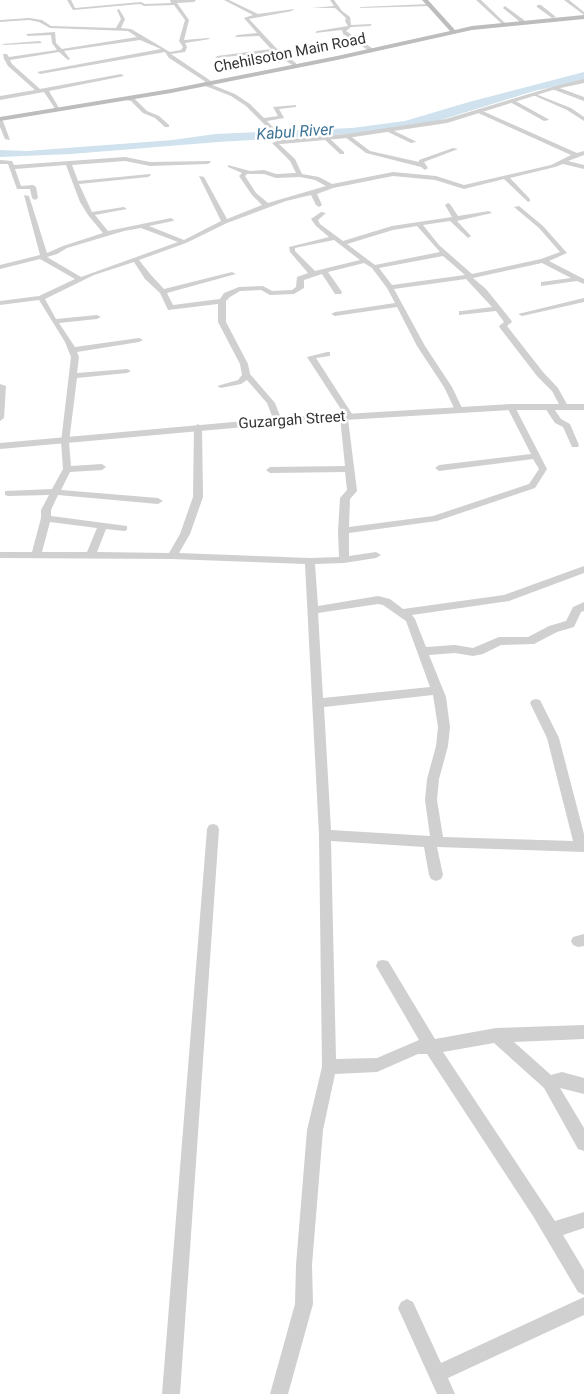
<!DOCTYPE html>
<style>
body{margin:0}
canvas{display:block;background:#fff}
</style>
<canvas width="584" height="1394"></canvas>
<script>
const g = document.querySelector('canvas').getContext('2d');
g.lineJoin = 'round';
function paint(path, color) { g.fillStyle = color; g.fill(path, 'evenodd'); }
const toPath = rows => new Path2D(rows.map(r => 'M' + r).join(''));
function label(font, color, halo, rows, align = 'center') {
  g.font = font + ' Roboto,sans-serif'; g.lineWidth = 5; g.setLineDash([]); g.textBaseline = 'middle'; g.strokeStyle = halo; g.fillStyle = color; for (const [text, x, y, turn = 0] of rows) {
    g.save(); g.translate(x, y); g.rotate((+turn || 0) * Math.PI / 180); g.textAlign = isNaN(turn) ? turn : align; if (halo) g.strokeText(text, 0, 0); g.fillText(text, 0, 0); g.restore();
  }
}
const water = toPath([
 [584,72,584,80,534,91,431,123,350,134,218,142,71,154,0,157,0,150,27,151,173,140,215,134,352,128,405,121,469,102]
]);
const minor = toPath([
 [67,0,71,0,75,8,141,2,145,4,171,3,170,0,196,0,194,2,177,3,189,20,184,40,208,38,210,39,185,43,187,47,185,52,171,54,211,81,206,82,169,58,165,52,40,74,37,72,161,49,140,40,64,51,70,59,68,60,59,52,10,60,12,64,40,89,121,74,124,76,49,91,59,108,56,110,44,92,0,100,0,96,35,90,8,66,4,59,3,54,7,54,9,57,57,50,52,43,51,35,28,36,26,34,55,32,56,43,62,49,137,37,128,31,50,28,39,22,29,20,0,22,0,20,29,18,42,20,51,26,116,28,121,19,117,10,119,9,125,19,121,28,131,29,170,52,181,50,183,47,179,41,185,20,174,5,144,6,140,4,73,10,67,0],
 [224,0,229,0,258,14,294,9,292,11,249,19,277,49,296,63,296,65,292,65,283,59,264,61,264,59,280,56,274,52,215,58,217,56,271,49,259,36,235,37,237,35,257,33,244,18,253,15,224,0],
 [330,0,334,0,342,11,350,17,351,25,372,24,370,26,351,27,346,31,372,48,372,50,368,50,343,34,342,30,315,33,317,31,348,26,345,21,346,18,335,8,312,8,334,6,330,0],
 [476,0,481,0,505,23,501,23,476,0],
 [564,0,569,0,584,12,584,15,564,0],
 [429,4,431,6,359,8,361,7,429,4],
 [537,5,541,5,556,17,552,18,537,7,537,5],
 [505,6,524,20,524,22,520,22,503,8,505,6],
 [40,41,42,43,4,45,2,44,40,41],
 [205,82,235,94,250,104,264,118,278,116,273,107,296,105,296,107,279,109,284,118,267,121,276,130,284,142,279,144,295,159,302,174,319,177,332,184,393,172,436,176,464,185,551,165,571,155,476,112,478,109,577,153,584,151,584,155,568,161,584,165,584,169,563,164,555,167,510,178,530,199,530,201,528,202,504,179,464,189,435,180,393,176,333,188,317,194,322,205,319,207,316,205,311,195,286,201,227,223,186,243,139,260,151,275,164,289,232,272,236,274,167,293,173,305,220,299,224,293,239,287,263,286,272,291,292,290,296,287,297,277,308,273,290,252,289,247,329,237,316,226,311,219,321,212,326,213,318,220,320,224,343,241,392,226,452,217,445,205,448,203,450,204,458,216,489,211,492,213,457,221,471,236,468,238,450,221,423,225,439,245,472,274,541,259,560,252,539,228,514,207,519,206,543,226,567,253,549,261,584,279,584,284,577,281,541,286,541,282,571,278,542,263,473,278,486,289,511,320,512,322,507,326,543,372,558,388,568,406,567,408,561,408,552,391,537,376,500,328,499,326,504,322,496,311,459,315,459,311,462,311,492,307,466,279,394,289,425,346,452,387,463,410,459,413,455,410,444,387,417,346,397,307,335,316,331,314,335,312,395,303,387,288,372,268,364,263,328,272,342,292,341,294,335,294,322,274,304,280,304,288,294,294,270,295,261,290,240,291,230,297,226,301,226,322,248,364,250,374,275,403,282,421,278,424,274,421,267,403,247,380,241,384,221,388,217,386,238,380,242,375,240,364,218,322,218,304,168,310,160,293,145,279,134,262,94,275,45,299,56,319,97,315,101,317,97,319,59,323,75,347,139,338,143,340,139,342,77,352,79,357,77,373,127,369,131,371,127,373,77,378,69,442,71,466,102,464,106,467,102,470,70,472,61,490,158,498,163,501,158,504,58,495,51,510,51,516,127,526,127,530,124,531,106,529,97,552,169,553,180,534,193,497,194,427,198,424,202,427,203,497,190,534,179,553,310,558,339,557,338,531,340,498,347,490,345,472,270,473,266,470,270,467,345,466,340,417,344,414,307,357,327,352,330,352,330,356,316,358,354,417,348,419,357,491,350,499,349,527,433,516,529,484,539,469,533,459,439,471,435,468,439,465,531,454,507,407,508,405,511,404,515,407,547,469,535,488,437,521,349,533,349,556,376,552,381,555,376,558,344,563,315,564,318,606,378,596,390,599,403,609,504,595,584,566,584,573,509,601,412,615,415,619,426,647,455,645,473,648,499,637,528,637,549,626,566,621,573,607,584,602,584,611,581,612,574,627,557,632,534,644,501,645,483,654,473,656,455,653,429,655,446,697,450,727,448,746,439,779,437,800,443,837,573,841,547,738,530,703,532,700,536,699,540,700,559,738,584,834,584,852,437,847,443,875,441,879,436,881,431,879,429,875,424,847,331,841,336,1059,377,1058,419,1040,376,966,378,961,383,960,388,961,435,1039,496,1028,584,1025,584,1039,514,1042,551,1075,562,1072,584,1078,584,1094,560,1088,584,1128,584,1151,578,1149,544,1088,494,1043,443,1052,555,1221,584,1212,584,1228,563,1235,584,1270,584,1295,578,1292,533,1216,427,1054,418,1054,377,1072,335,1074,323,1130,312,1265,313,1304,288,1394,270,1394,295,1304,296,1265,307,1130,322,1067,319,835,305,564,172,559,0,558,0,552,32,552,41,518,41,510,49,495,8,496,5,495,5,491,52,489,63,469,61,442,71,357,65,342,39,300,0,305,0,301,39,296,75,279,40,259,0,269,0,265,40,255,24,195,29,196,47,253,63,246,103,233,88,215,80,202,66,165,15,169,21,186,33,185,36,187,38,198,35,200,32,198,30,189,17,189,8,164,0,164,0,160,12,161,14,165,125,157,150,162,210,161,211,162,208,164,150,166,125,161,72,165,78,181,150,174,151,175,148,177,79,184,92,212,124,207,127,209,95,215,108,231,171,218,174,220,173,221,149,226,184,240,221,221,199,176,204,177,227,219,262,205,252,195,239,176,242,173,228,167,228,165,250,171,264,170,276,174,296,173,290,161,272,143,277,141,272,132,246,106,231,96,203,85,205,82],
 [247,174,264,174,276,178,300,177,315,180,326,186,268,203,256,193,245,176,247,174],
 [417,226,440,252,375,265,347,244,393,230,417,226],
 [141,228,178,242,81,277,47,257,57,254,67,248,124,231,141,228],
 [334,240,360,260,315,271,295,251,295,248,334,240],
 [443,256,465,275,392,285,379,268,443,256],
 [50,522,97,528,87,552,42,552,50,522],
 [378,604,383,605,406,621,430,687,323,698,318,613,378,604],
 [433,695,438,727,436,746,427,779,425,800,430,836,331,830,324,707,433,695],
 [554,86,584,97,584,101,552,89,554,86],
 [533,93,571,108,584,117,584,121,567,110,533,95,533,93],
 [128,97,135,99,147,111,159,116,169,125,169,127,165,127,155,118,143,113,131,101,126,100,128,97],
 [512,99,548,119,549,120,544,121,510,102,512,99],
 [0,119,3,121,10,140,5,139,0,127,0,119],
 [390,129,415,141,416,142,411,143,388,132,390,129],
 [345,135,349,135,370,151,419,162,419,160,453,148,458,149,424,162,428,168,425,170,421,167,366,153,345,137,345,135],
 [323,136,327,136,344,152,344,154,340,154,323,138,323,136],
 [584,298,584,302,522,316,518,314,584,298],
 [0,384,6,386,4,418,0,421,0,384],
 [549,405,552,406,561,419,570,424,579,445,578,447,572,447,563,427,555,423,545,408,549,405],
 [213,824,217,825,219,829,180,1394,162,1394,207,829,209,825,213,824],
 [584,934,584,946,578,947,573,945,571,941,573,937,584,934],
 [584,1297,584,1315,448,1378,455,1394,437,1394,398,1308,401,1302,407,1299,413,1302,441,1363,584,1297]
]);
const tertiary = toPath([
 [584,79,584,83,556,89,447,123,347,138,281,144,277,142,281,140,347,134,446,119,552,87,584,79],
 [511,404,584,404,584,410,511,410,278,424,0,449,0,443,278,418,511,404]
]);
const secondary = toPath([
 [422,0,428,0,455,30,472,26,584,15,584,19,472,30,337,60,171,93,0,121,0,117,171,89,337,56,450,31,422,0]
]);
const farStreetnames = [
 ["Chehilsoton Main Road",290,54,-11],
 ["Guzargah Street",292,421,-4]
];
const farWaternames = [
 ["Kabul River",295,133,-4]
];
paint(water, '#cfe2ee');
paint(minor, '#d0d0d0');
paint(tertiary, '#d0d0d0');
paint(secondary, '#bdbdbd');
label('15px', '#333', '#fff', farStreetnames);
label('italic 16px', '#3f7597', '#fff', farWaternames);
</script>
